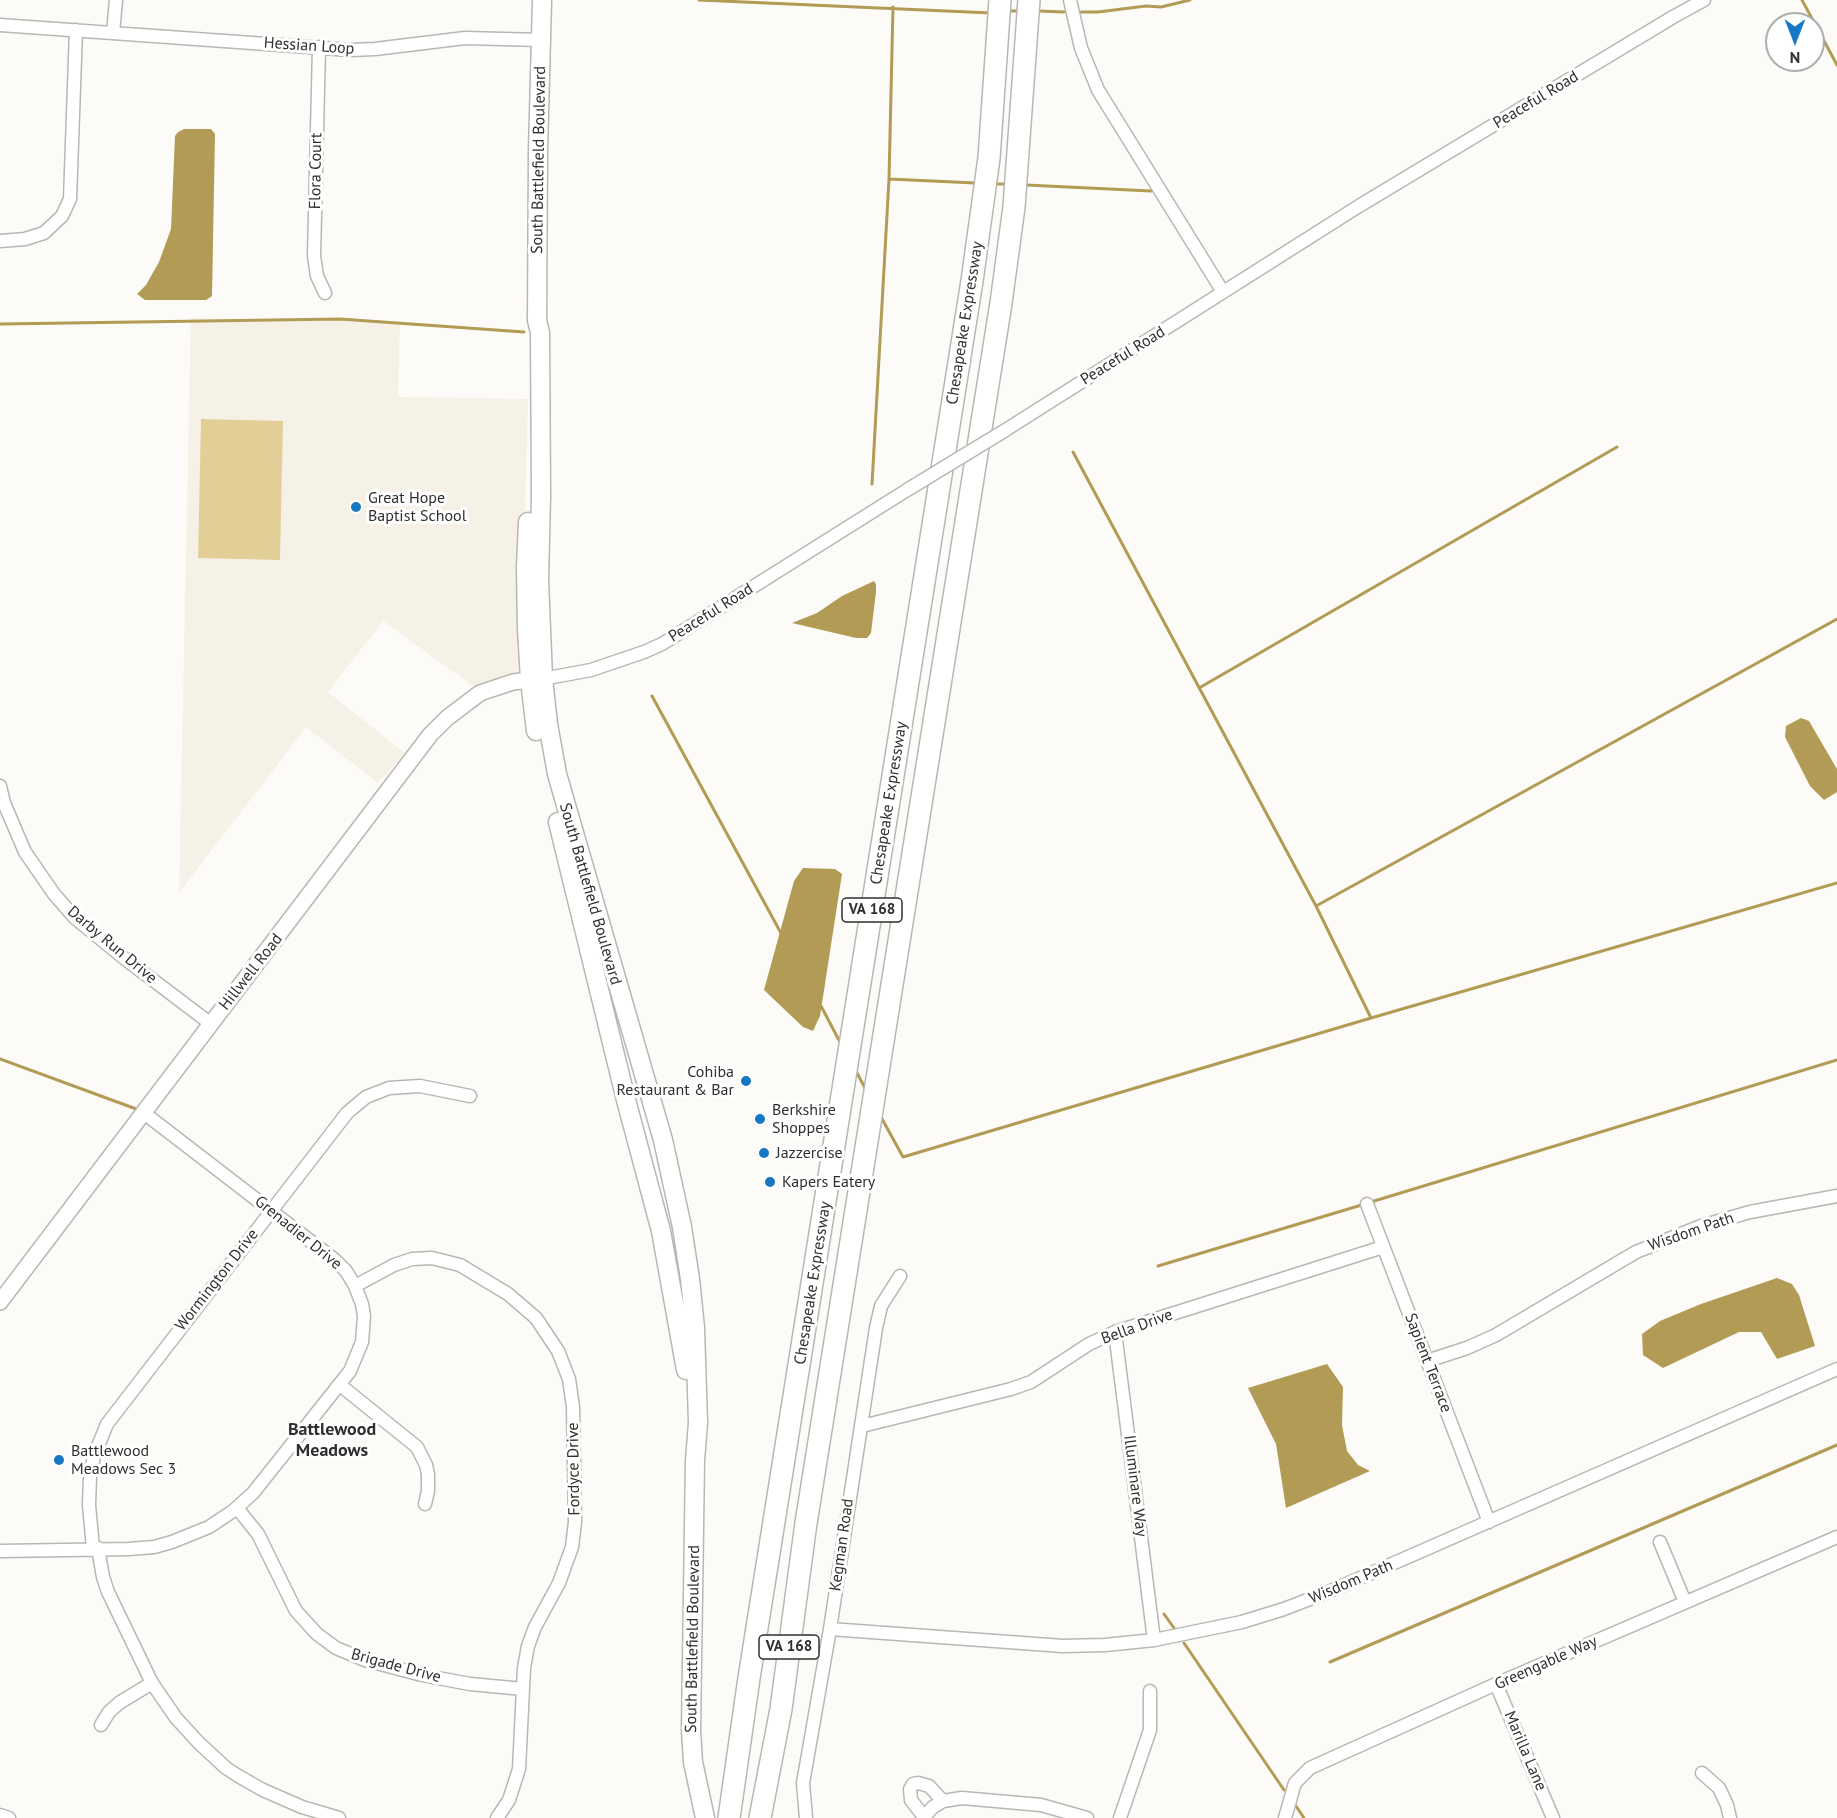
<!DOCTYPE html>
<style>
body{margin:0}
#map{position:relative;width:1837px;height:1818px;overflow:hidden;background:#fdfbf8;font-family:"PT Sans",sans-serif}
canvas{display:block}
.north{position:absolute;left:1765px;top:12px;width:60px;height:60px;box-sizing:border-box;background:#fff;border:2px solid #acacab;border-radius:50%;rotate:180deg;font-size:16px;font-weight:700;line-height:24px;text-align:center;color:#2f2f2e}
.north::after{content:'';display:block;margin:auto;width:21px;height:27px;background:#1678c4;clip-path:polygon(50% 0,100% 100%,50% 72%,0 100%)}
</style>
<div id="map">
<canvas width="1837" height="1818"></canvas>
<div class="north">N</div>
</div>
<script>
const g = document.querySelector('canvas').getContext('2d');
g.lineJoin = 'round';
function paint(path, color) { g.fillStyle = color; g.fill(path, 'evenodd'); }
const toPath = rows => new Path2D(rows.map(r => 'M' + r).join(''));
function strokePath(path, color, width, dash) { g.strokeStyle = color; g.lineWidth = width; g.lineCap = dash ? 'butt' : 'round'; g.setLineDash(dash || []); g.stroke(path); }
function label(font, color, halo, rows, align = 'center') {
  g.font = font + ' "PT Sans",sans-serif'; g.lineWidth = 6; g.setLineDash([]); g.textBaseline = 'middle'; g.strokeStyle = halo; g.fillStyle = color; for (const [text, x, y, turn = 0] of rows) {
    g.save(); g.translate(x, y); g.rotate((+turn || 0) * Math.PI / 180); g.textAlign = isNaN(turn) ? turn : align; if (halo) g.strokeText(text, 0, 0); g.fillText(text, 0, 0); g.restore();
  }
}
const built = toPath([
 [191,318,400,321,398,397,528,399,521,664,518,670,512,674,473,686,383,621,328,692,405,753,378,783,306,727,179,893]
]);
const green = toPath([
 [201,419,283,421,280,560,198,558]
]);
const water = toPath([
 [184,129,211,129,215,134,212,296,206,300,145,300,137,294,146,285,159,262,171,229,175,136,178,132],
 [874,581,876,584,876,592,871,633,867,638,856,638,792,623,817,613,842,596],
 [1801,718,1809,721,1837,769,1837,792,1824,800,1810,786,1785,737,1786,726],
 [803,868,835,869,842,874,820,1016,813,1031,803,1027,764,990,794,881],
 [1777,1278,1792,1284,1799,1295,1815,1346,1777,1359,1761,1332,1739,1332,1663,1368,1643,1355,1642,1334,1660,1321,1701,1304],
 [1327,1364,1343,1387,1342,1425,1347,1451,1358,1465,1370,1471,1286,1508,1276,1444,1248,1388]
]);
const stream = toPath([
 [699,0,991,13],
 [1802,0,1837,65],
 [1010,11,1018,11],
 [1039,11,1064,12],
 [1081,12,1098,12,1146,6,1161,7,1190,0],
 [889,179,975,183],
 [996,184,1005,184],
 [1026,185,1151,191],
 [0,324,340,319,524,332],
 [1073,452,1316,906,1371,1018],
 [872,484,889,179,893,7],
 [1199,688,1617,447],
 [652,696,782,935],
 [1316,906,1837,619],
 [821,1006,841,1044],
 [0,1059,139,1110],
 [856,1071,866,1090],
 [881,1117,903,1157,1371,1018,1837,883],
 [1371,1202,1837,1060],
 [1158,1266,1365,1204],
 [1164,1614,1174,1628],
 [1184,1643,1284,1790],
 [1330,1662,1837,1445],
 [1296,1806,1304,1818]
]);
const minor = toPath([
 [1070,0,1081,48,1098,90,1223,292],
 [0,25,350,50,375,49,465,38,542,40],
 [113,33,116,0],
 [319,47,314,256,317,276,325,293],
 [0,241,25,239,44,233,62,216,70,199,76,30],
 [1004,431,1359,206,1673,17,1704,0],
 [537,680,591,670,644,652,662,644,907,490],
 [0,786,4,803,25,852,54,894,75,918,124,958,211,1024],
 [1367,1204,1489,1522],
 [355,1286,394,1265,412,1259,432,1258,460,1265,508,1294,536,1318,558,1351,569,1379,573,1407,575,1522,572,1547,559,1583,535,1627,528,1646,524,1668,519,1769,509,1800,497,1818],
 [1115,1332,1154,1640],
 [1427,1361,1467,1348,1496,1335,1636,1252,1701,1226,1750,1212,1837,1196],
 [340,1385,417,1447,426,1465,428,1474,428,1491,425,1504],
 [862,1426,1011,1389,1031,1382,1089,1344,1115,1332,1383,1247],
 [237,1508,258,1534,296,1611,317,1634,336,1648,365,1660,422,1675,470,1684,523,1689],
 [1660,1542,1685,1602],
 [93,1548,89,1505,90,1476,94,1456,107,1424,347,1113,366,1097,389,1088,420,1086,470,1096],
 [98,1548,103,1577,108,1592,152,1683,176,1718,198,1742,226,1768,240,1777,263,1790,302,1807,339,1818],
 [0,1551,129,1549,154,1547,172,1542,209,1527,233,1511,253,1493,350,1371,362,1342,364,1316,362,1304,355,1286,346,1271,335,1260,144,1113],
 [830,1629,1063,1646,1105,1645,1154,1640,1242,1622,1284,1609,1328,1592,1837,1369],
 [1496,1684,1553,1818],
 [101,1725,109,1712,119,1703,152,1683],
 [1702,1773,1719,1788,1727,1805,1730,1818],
 [0,1815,9,1818],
 [924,1817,911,1800,910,1789,913,1784,918,1783,929,1786,943,1801],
 [806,1818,803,1783,830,1629,876,1328,881,1306,900,1276],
 [923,1818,933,1807,943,1801,962,1798,1041,1805,1087,1818],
 [1120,1818,1150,1730,1150,1691],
 [1285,1818,1295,1783,1310,1768,1496,1684,1837,1537]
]);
const tertiary = toPath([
 [0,1302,430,735,447,718,480,693,513,682,530,680]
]);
const primary = toPath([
 [542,0,538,152,537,320,540,333,541,496,539,580,543,679,548,724,557,774,663,1140,682,1227,690,1279,695,1328,698,1423,695,1460,691,1731,693,1762,705,1818],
 [528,522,526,568,527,629,530,680,536,731],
 [558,822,626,1100,661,1231,686,1370]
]);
const motorway = toPath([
 [729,1818,749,1678,972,281,989,158,1000,0],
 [760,1818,781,1709,806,1523,1001,303,1014,207,1029,0]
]);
const minorBridge = toPath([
 [907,490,1004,431]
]);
const markers = [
 [356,507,6,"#1678c4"],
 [746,1081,6,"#1678c4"],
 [760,1119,6,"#1678c4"],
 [764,1153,6,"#1678c4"],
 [770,1182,6,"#1678c4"],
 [59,1460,6,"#1678c4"]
];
const shields = [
 [872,910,60],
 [789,1647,60]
];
const shieldNames = [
 ["VA 168",872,910],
 ["VA 168",789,1647]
];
const streetNames = [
 ["Hessian Loop",309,46,4],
 ["Peaceful Road",1536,100,-31],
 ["South Battlefield Boulevard",539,160,-89],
 ["Flora Court",316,171,-89],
 ["Chesapeake Expressway",965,323,-81],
 ["Peaceful Road",1123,356,-32],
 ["Peaceful Road",711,613,-32],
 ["Chesapeake Expressway",889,803,-81],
 ["South Battlefield Boulevard",590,894,74],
 ["Darby Run Drive",112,945,40],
 ["Hillwell Road",251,972,-52],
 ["Wisdom Path",1691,1232,-19],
 ["Grenadier Drive",298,1233,39],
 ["Wormington Drive",217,1280,-52],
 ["Chesapeake Expressway",813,1283,-81],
 ["Bella Drive",1137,1327,-20],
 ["Sapient Terrace",1428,1363,69],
 ["Fordyce Drive",574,1469,-91],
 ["Illuminare Way",1135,1486,83],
 ["Kegman Road",842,1545,-82],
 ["Wisdom Path",1351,1582,-23],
 ["South Battlefield Boulevard",693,1639,-89],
 ["Greengable Way",1546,1663,-24],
 ["Brigade Drive",396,1666,15],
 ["Marilla Lane",1525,1751,67]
];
const poiNames = [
 ["Great Hope",368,498],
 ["Baptist School",368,516],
 ["Cohiba",734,1072,"right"],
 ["Restaurant & Bar",734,1090,"right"],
 ["Berkshire",772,1110],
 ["Shoppes",772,1128],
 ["Jazzercise",776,1153],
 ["Kapers Eatery",782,1182],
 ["Battlewood",71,1451],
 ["Meadows Sec 3",71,1469]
];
const neighbourhoodNames = [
 ["Battlewood",332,1430],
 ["Meadows",332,1451]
];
paint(built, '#f5f1e7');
paint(green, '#e2cf98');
paint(water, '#b29b54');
strokePath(stream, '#b29b54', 3);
strokePath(minor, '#b8b7b3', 15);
strokePath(tertiary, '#b8b7b3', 18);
strokePath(primary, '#b8b7b3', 21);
strokePath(motorway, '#b8b7b3', 24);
strokePath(minor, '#fff', 12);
strokePath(tertiary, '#fff', 15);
strokePath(primary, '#fff', 18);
strokePath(motorway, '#fff', 21);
strokePath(minorBridge, '#b8b7b3', 15, []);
strokePath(minorBridge, '#fff', 12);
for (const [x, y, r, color] of markers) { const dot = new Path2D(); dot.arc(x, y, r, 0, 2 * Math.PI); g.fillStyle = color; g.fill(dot); strokePath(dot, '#fff', 2); }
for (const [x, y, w] of shields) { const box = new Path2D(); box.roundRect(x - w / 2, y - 12, w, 24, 4.5); g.fillStyle = '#fff'; g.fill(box); strokePath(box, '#2f2f2e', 1.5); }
label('bold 15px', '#2f2f2e', null, shieldNames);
label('16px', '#2f2f2e', '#fff', streetNames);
label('16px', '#2f2f2e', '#fff', poiNames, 'left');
label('bold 18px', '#2f2f2e', '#fff', neighbourhoodNames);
</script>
